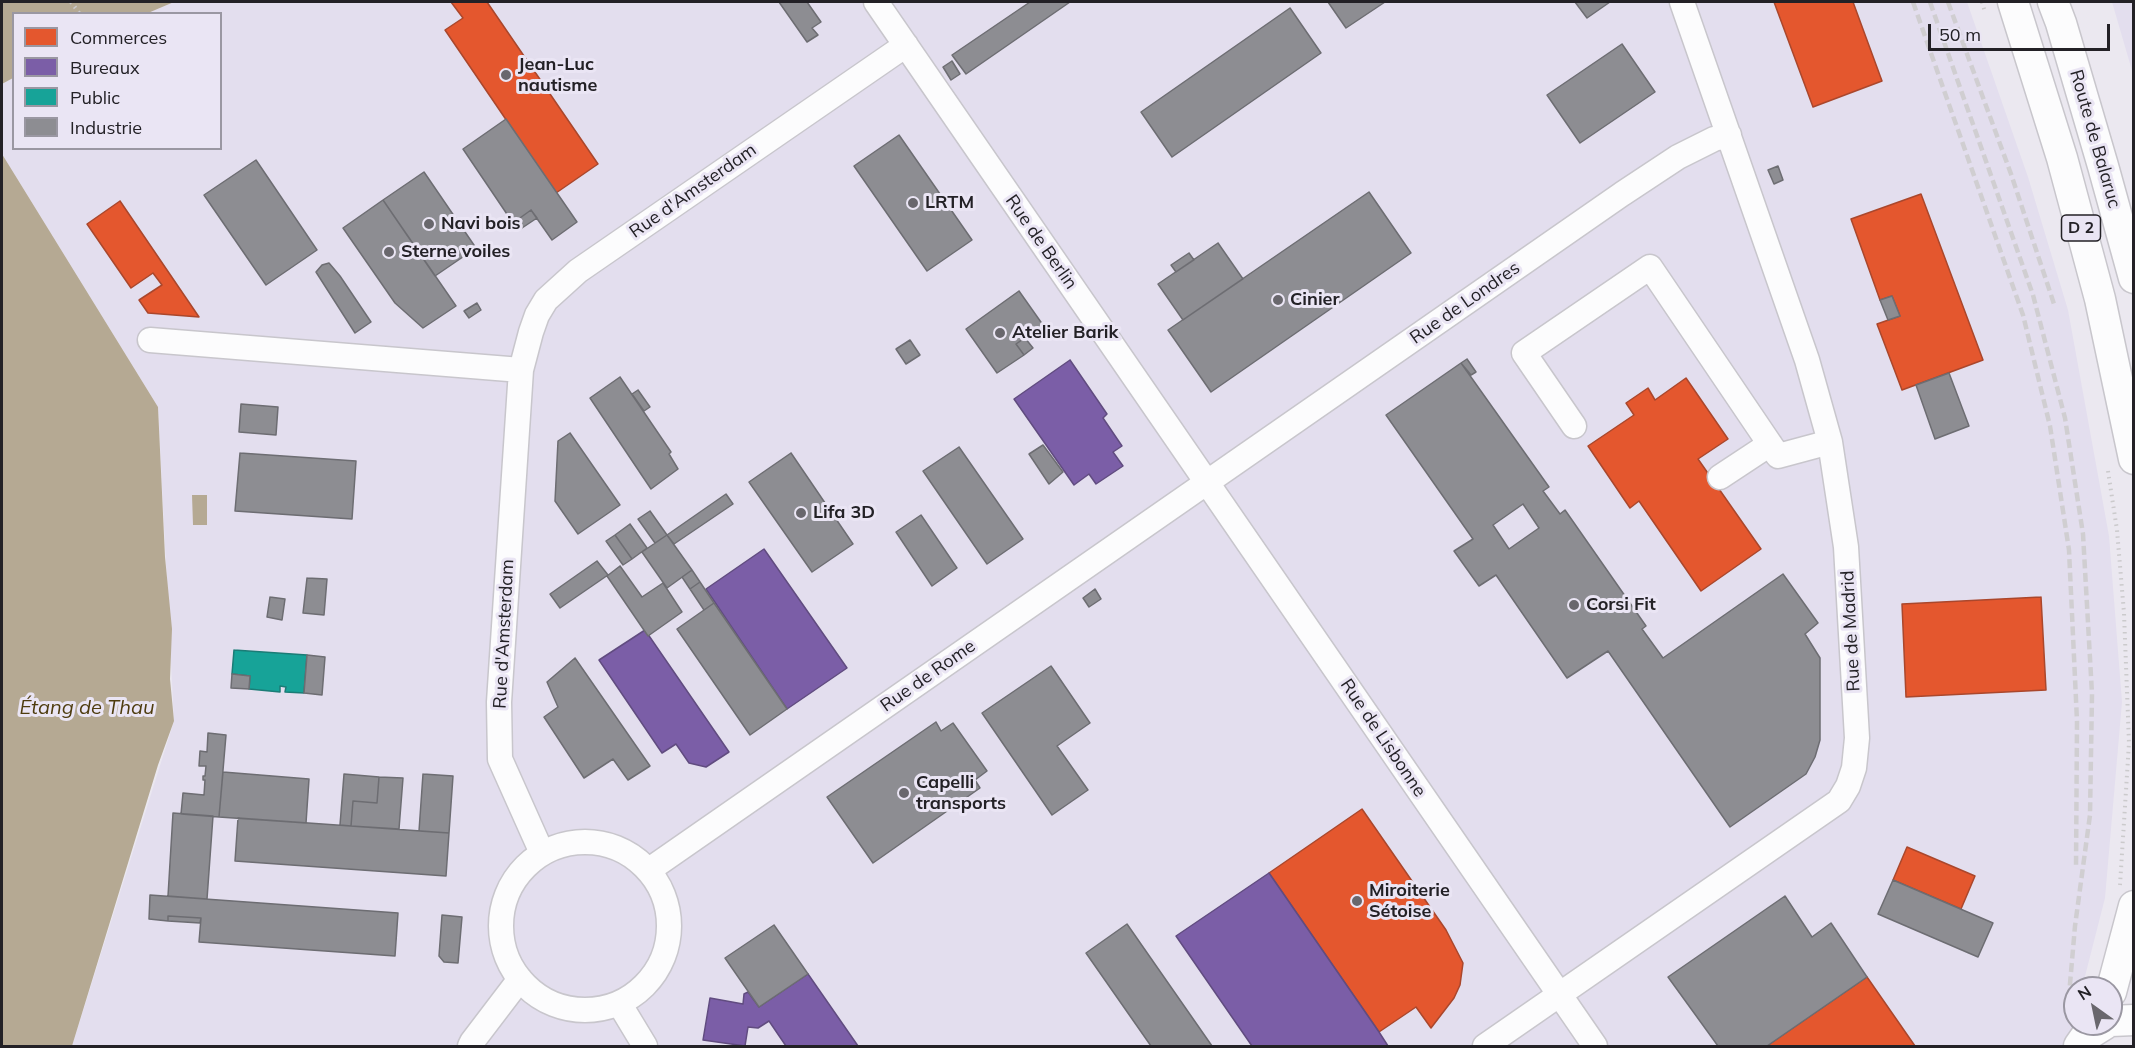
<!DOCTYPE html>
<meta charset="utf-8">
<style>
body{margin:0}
#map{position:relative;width:2135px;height:1048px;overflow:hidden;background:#ebe8f0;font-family:Mulish,sans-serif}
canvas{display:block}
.frame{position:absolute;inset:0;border:3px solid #232126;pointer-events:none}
.legend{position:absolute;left:12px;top:12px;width:210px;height:138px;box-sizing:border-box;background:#eae5f4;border:2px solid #9a97a2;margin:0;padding:8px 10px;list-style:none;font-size:18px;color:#232126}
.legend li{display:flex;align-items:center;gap:12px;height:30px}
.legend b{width:30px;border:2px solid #9a97a2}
.north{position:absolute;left:2063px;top:976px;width:60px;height:60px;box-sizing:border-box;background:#eae5f4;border:2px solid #9a97a2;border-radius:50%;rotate:327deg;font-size:16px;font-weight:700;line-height:24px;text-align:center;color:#232126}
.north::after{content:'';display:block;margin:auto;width:21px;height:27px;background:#69676d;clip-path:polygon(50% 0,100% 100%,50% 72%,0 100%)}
.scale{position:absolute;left:1928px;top:24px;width:182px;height:27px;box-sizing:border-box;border:3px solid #232126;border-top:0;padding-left:8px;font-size:18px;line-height:21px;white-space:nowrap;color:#232126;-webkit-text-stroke:4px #eae5f4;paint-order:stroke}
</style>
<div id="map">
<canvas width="2135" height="1048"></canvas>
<div class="frame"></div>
<ul class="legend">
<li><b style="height:16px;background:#e4572e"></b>Commerces</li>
<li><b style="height:16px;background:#7b5ea7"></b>Bureaux</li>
<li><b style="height:16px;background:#17a398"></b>Public</li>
<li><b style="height:16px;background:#8d8d92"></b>Industrie</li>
</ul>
<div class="north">N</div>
<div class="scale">50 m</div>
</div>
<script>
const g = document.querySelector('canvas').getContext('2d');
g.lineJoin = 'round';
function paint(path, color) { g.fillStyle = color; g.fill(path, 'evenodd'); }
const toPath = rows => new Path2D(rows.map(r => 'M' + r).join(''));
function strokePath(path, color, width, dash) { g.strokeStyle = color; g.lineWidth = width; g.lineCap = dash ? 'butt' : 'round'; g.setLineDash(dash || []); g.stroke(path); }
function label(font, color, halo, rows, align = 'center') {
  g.font = font + ' Mulish,sans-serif'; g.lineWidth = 6; g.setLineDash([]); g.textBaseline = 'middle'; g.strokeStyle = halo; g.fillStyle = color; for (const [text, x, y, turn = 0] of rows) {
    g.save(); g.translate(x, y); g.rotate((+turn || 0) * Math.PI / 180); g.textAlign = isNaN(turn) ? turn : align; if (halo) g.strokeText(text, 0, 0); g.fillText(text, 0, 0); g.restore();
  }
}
const built = toPath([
 [174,2,1967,2,2028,177,2068,310,2109,536,2122,702,2105,898,2082,988,2075,988,2075,1018,2068,1046,72,1046,174,721,158,407,2,154,2,84,13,78,14,148,220,148,220,14,148,13],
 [2112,2,2133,2,2133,74]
]);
const water = toPath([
 [2,2,174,2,148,13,14,14,13,78,2,84],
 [2,154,158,407,165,557,172,629,170,679,174,721,158,765,72,1046,2,1046],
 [192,495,207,495,207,525,193,525]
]);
const shops = toPath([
 [451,2,487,2,598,164,556,193,445,30,463,18,451,2],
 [1774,2,1853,2,1882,81,1813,107,1774,2],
 [1921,194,1983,360,1902,390,1877,324,1900,316,1892,296,1880,300,1851,219,1921,194],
 [120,201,199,317,148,313,139,300,162,285,153,273,131,288,87,224,120,201],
 [1686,378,1728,439,1698,459,1761,549,1701,591,1639,501,1630,508,1588,446,1634,415,1626,403,1648,388,1655,400,1686,378],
 [2041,597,2046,690,1906,697,1902,604,2041,597],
 [1362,809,1446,930,1463,963,1460,985,1454,998,1431,1028,1416,1007,1379,1032,1269,873,1362,809],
 [1907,847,1975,876,1961,909,1893,880,1907,847],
 [1867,977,1915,1046,1767,1046,1867,977]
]);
const offices = toPath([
 [1070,360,1107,414,1103,418,1122,446,1113,452,1123,466,1096,484,1089,474,1074,485,1014,399,1070,360],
 [764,549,847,668,787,709,706,589,764,549],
 [645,630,729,752,706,767,689,763,676,744,662,753,599,660,645,630],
 [1269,873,1379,1032,1388,1046,1252,1046,1176,936,1269,873],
 [808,974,858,1046,786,1046,769,1021,758,1028,748,1027,745,1046,703,1040,710,998,743,1004,744,994,748,992,759,1007,808,974]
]);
const public = toPath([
 [234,650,307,655,304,693,285,692,286,687,280,686,280,692,249,689,250,676,232,674,234,650]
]);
const industry = toPath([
 [779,2,807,2,821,22,812,28,818,35,807,42,779,2],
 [1030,2,1070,2,966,74,952,55,1030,2],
 [1328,2,1385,2,1346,28,1328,2],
 [1575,2,1610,2,1587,18,1575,2],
 [1290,8,1321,53,1172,157,1141,112,1290,8],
 [1622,44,1655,92,1580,143,1547,95,1622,44],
 [952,61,960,74,951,80,943,67,952,61],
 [506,119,577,222,552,240,531,210,513,223,463,149,506,119],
 [899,135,972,240,927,271,854,166,899,135],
 [256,160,317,250,266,285,204,195,256,160],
 [1778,166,1783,180,1774,184,1768,170,1778,166],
 [424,172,476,248,435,276,383,200,424,172],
 [1369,192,1411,253,1211,392,1168,330,1369,192],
 [383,200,456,306,423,328,395,303,343,228,383,200],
 [531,210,537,218,519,230,513,223,531,210],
 [1218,243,1243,279,1183,320,1158,284,1218,243],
 [1189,253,1194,260,1176,272,1171,265,1189,253],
 [329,263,340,276,371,322,355,333,316,272,322,265,329,263],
 [1019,291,1043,325,1016,344,1024,355,997,373,966,329,1019,291],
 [1892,296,1900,316,1888,320,1880,300,1892,296],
 [477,303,481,310,469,318,464,311,477,303],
 [1025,338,1033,348,1024,355,1016,344,1025,338],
 [910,340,920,355,906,364,896,349,910,340],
 [1467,359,1476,372,1471,375,1461,363,1467,359],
 [1461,363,1549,487,1543,491,1560,514,1565,510,1646,626,1642,629,1663,658,1783,574,1818,623,1805,634,1820,658,1820,740,1815,757,1806,774,1730,827,1608,651,1567,678,1496,575,1479,586,1454,551,1473,539,1386,415,1461,363],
 [1523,504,1539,528,1509,549,1493,525,1523,504],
 [1949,373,1969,426,1935,439,1916,385,1949,373],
 [620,377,671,452,669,454,678,469,651,489,590,398,620,377],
 [638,390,650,407,644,411,632,394,638,390],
 [241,404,278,407,276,435,239,432,241,404],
 [570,433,620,505,578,534,555,501,558,441,570,433],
 [1043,445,1063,472,1049,484,1029,454,1043,445],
 [959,447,1023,539,987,564,923,471,959,447],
 [240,453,356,461,352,519,235,511,240,453],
 [791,453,853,544,812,572,749,482,791,453],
 [726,494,733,504,674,544,667,535,726,494],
 [650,511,667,535,655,543,638,519,650,511],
 [921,515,957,568,932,586,896,532,921,515],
 [630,524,647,548,632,559,615,535,630,524],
 [615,535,632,559,623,565,606,541,615,535],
 [667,535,692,570,667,588,642,552,667,535],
 [597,561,608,575,560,608,550,594,597,561],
 [620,566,642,597,663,583,682,612,648,636,607,576,620,566],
 [692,570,700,582,690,589,682,577,692,570],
 [307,578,327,579,324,615,303,613,307,578],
 [700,582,714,603,704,610,690,589,700,582],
 [1095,589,1101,599,1089,607,1083,598,1095,589],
 [270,597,285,599,282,620,267,617,270,597],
 [714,603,787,709,750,735,677,629,714,603],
 [307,655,325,657,322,695,304,693,307,655],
 [575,658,650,766,628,780,613,759,584,778,544,717,558,707,547,682,575,658],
 [1051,666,1090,723,1057,746,1088,790,1052,815,982,713,1051,666],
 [232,674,250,676,249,689,231,688,232,674],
 [936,722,941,731,953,723,987,771,975,780,980,788,873,863,827,797,936,722],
 [208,733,226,735,219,817,181,814,183,793,204,795,205,780,203,780,203,776,205,776,206,766,199,766,200,751,207,752,208,733],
 [223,772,309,779,306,823,219,817,223,772],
 [344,774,379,777,377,803,353,801,351,826,340,825,344,774],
 [423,774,453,776,449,833,419,831,423,774],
 [379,777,403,778,399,829,351,826,353,801,377,803,379,777],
 [173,813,213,816,207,899,168,896,173,813],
 [238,818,449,833,446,876,235,861,238,818],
 [1893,880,1993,923,1978,957,1878,914,1893,880],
 [150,895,398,913,395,956,199,942,201,918,168,916,168,921,149,919,150,895],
 [1785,896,1812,937,1831,923,1867,977,1767,1046,1718,1046,1668,977,1785,896],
 [442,915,462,917,458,963,444,962,439,956,442,915],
 [168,916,201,918,200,923,168,921,168,916],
 [1127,924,1212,1046,1151,1046,1086,953,1127,924],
 [774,925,808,974,759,1007,725,958,774,925]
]);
const path = toPath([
 [71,2,80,14],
 [1982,2,1985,12],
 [2108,471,2117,530,2124,613,2129,743,2120,885]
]);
const minor = toPath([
 [876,2,1595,1046],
 [150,340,521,370],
 [1574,426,1524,353,1650,267,1778,456,1830,442],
 [1720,477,1770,444],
 '501 926a84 84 0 1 1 168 0a84 84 0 1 1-168 0Z',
 [542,853,500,759,499,702,521,370,531,332,537,315,546,300,578,271,906,45],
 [649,870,1622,194,1678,157,1714,139,1729,135],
 [619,1003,645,1046],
 [470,1046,472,1042,520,979],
 [1485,1046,1839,801,1848,786,1854,768,1857,738,1846,547,1830,442,1807,360,1682,2]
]);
const major = toPath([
 [2013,2,2062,158,2100,299,2134,459],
 [2053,2,2061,23,2103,166,2134,278],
 [2111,992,2134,906],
 [2111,1021,2134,1020],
 [2079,1046,2086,1036,2105,1024]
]);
const rail = toPath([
 [1913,2,2023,315,2050,426,2069,550,2077,721,2076,869],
 [1930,2,2033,295,2065,418,2083,534,2092,694,2090,815,2075,926,2068,1007],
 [1948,2,2011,174,2055,307]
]);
const markers = [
 [506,75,6,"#69676d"],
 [913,203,6,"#69676d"],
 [429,224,6,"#69676d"],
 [389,252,6,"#69676d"],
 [1278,300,6,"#69676d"],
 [1000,333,6,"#69676d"],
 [801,513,6,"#69676d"],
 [1574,605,6,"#69676d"],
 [904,793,6,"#69676d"],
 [1357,901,6,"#69676d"]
];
const shields = [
 [2081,228,39]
];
const shieldNames = [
 ["D 2",2081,228]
];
const poiNames = [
 ["Jean-Luc",518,65],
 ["nautisme",518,86],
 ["LRTM",925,203],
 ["Navi bois",441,224],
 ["Sterne voiles",401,252],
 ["Cinier",1290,300],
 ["Atelier Barik",1012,333],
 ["Lifa 3D",813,513],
 ["Corsi Fit",1586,605],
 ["Capelli",916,783],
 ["transports",916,804],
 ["Miroiterie",1369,891],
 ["Sétoise",1369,912]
];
const streetNames = [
 ["Route de Balaruc",2095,139,74],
 ["Rue d'Amsterdam",693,191,-35],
 ["Rue de Berlin",1041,242,55],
 ["Rue de Londres",1465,303,-35],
 ["Rue de Madrid",1851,631,-93],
 ["Rue d'Amsterdam",504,634,-87],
 ["Rue de Rome",928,676,-35],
 ["Rue de Lisbonne",1383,738,56]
];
const waterNames = [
 ["Étang de Thau",87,708]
];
paint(built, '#e3deee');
paint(water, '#b5a993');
paint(shops, '#e4572e');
strokePath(shops, '#aa472c', 1.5);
paint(offices, '#7b5ea7');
strokePath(offices, '#614c80', 1.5);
paint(public, '#17a398');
strokePath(public, '#1b7c76', 1.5);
paint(industry, '#8d8d92');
strokePath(industry, '#6d6d72', 1.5);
strokePath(minor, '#c8c6cc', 27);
strokePath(major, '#c8c6cc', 33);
strokePath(path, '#cbcacc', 4, [1.5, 4.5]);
strokePath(minor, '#fcfcfd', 24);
strokePath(major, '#fcfcfd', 30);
strokePath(rail, '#d0ced1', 4.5, [9, 4.5]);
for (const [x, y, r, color] of markers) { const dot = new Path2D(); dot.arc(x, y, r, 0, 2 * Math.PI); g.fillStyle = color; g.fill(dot); strokePath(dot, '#eae5f4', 2); }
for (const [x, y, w] of shields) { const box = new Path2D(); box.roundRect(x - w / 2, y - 13, w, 26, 4.5); g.fillStyle = '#eae5f4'; g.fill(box); strokePath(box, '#232126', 1.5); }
label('bold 16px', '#232126', null, shieldNames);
label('bold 18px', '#232126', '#eae5f4', poiNames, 'left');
label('18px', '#232126', '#eae5f4', streetNames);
label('italic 20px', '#4e3c0f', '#eae5f4', waterNames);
</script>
